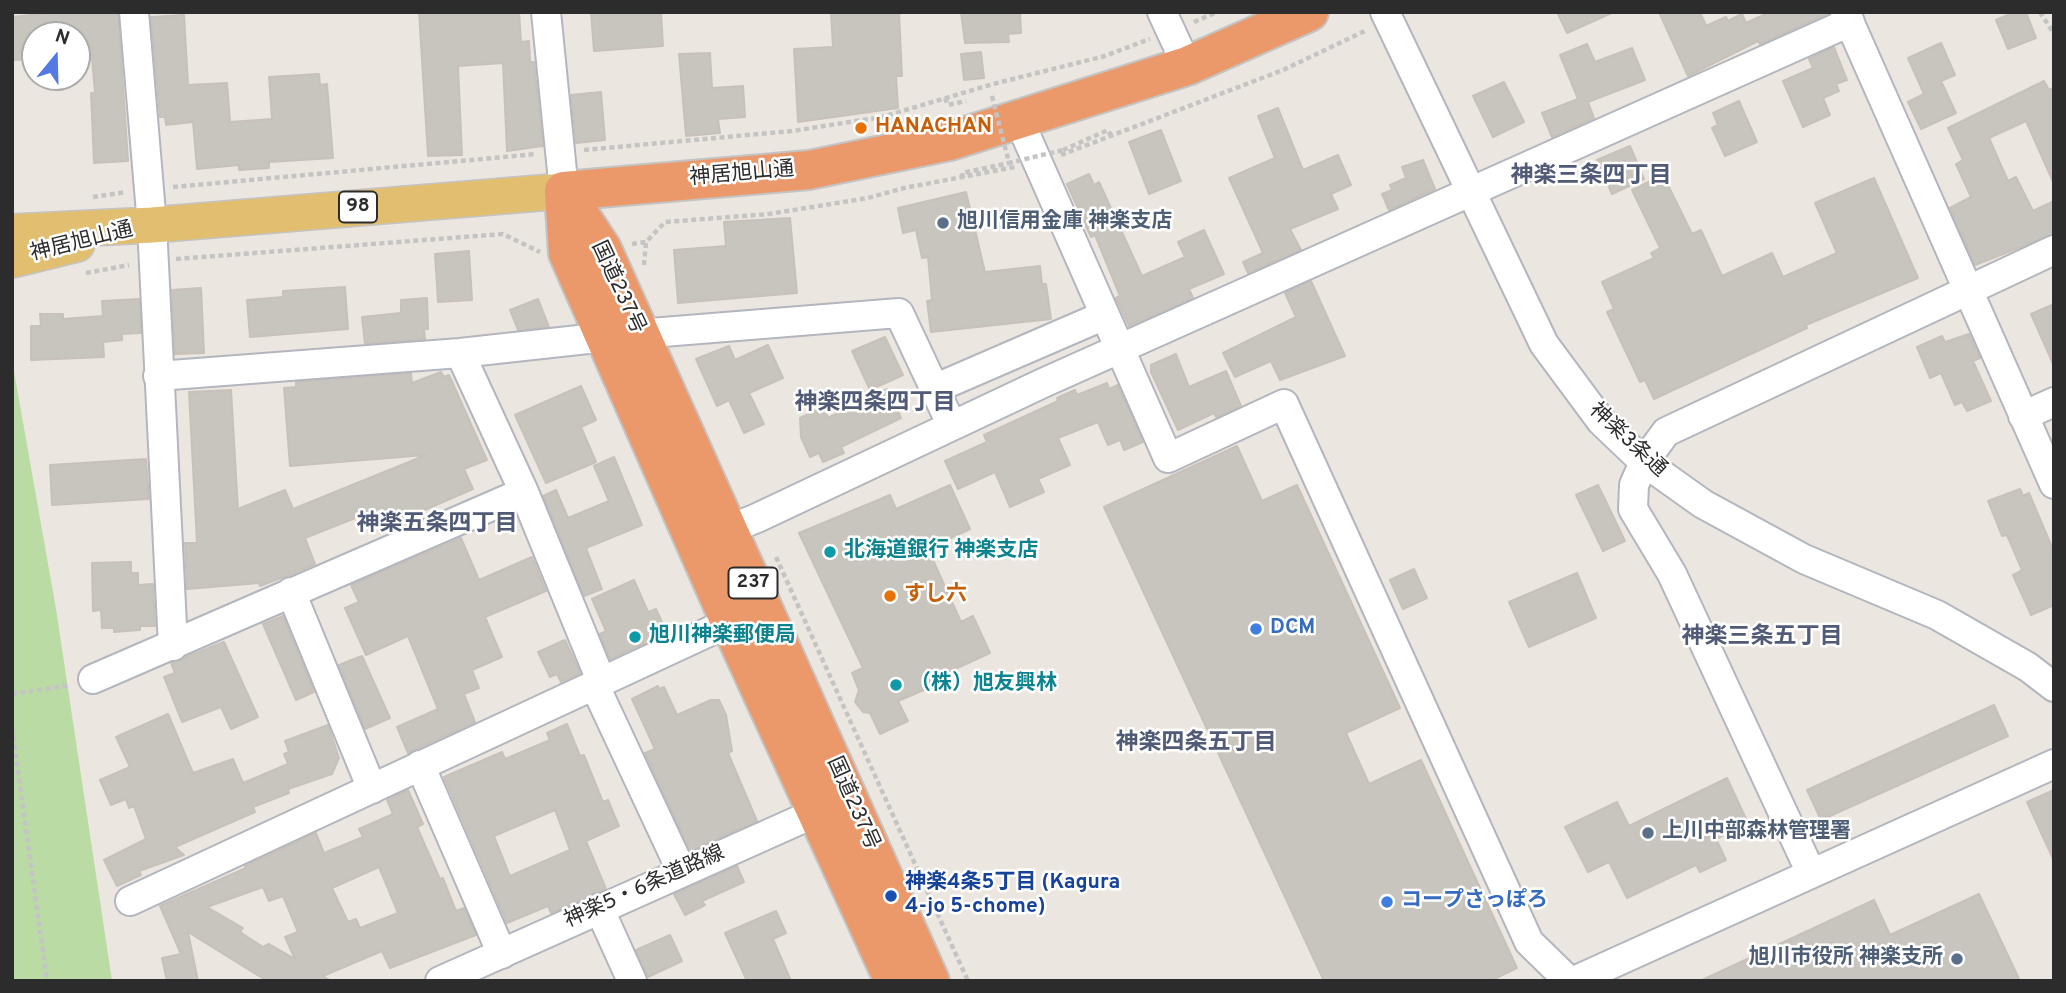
<!DOCTYPE html>
<meta charset="utf-8">
<style>
body{margin:0}
#map{position:relative;width:2066px;height:993px;overflow:hidden;background:#ece6e0;font-family:Overpass,sans-serif}
canvas{display:block}
.frame{position:absolute;inset:0;border:14px solid #2c2c2c;pointer-events:none}
.north{position:absolute;left:21px;top:21px;width:70px;height:70px;box-sizing:border-box;background:#fff;border:2px solid #ababab;border-radius:50%;rotate:19deg;font-size:19px;font-weight:700;line-height:28px;text-align:center;color:#2c2c2c}
.north::after{content:'';display:block;margin:auto;width:24px;height:32px;background:#5479e5;clip-path:polygon(50% 0,100% 100%,50% 72%,0 100%)}
</style>
<div id="map">
<canvas width="2066" height="993"></canvas>
<div class="frame"></div>
<div class="north">N</div>
</div>
<script>
const g = document.querySelector('canvas').getContext('2d');
g.lineJoin = 'round';
function paint(path, color) { g.fillStyle = color; g.fill(path, 'evenodd'); }
const toPath = rows => new Path2D(rows.map(r => 'M' + r).join(''));
function strokePath(path, color, width, dash) { g.strokeStyle = color; g.lineWidth = width; g.lineCap = dash ? 'butt' : 'round'; g.setLineDash(dash || []); g.stroke(path); }
function label(font, color, halo, rows, align = 'center') {
  g.font = font + ' Overpass,"Noto Sans JP",sans-serif'; g.lineWidth = 5; g.setLineDash([]); g.textBaseline = 'middle'; g.strokeStyle = halo; g.fillStyle = color; for (const [text, x, y, turn = 0] of rows) {
    g.save(); g.translate(x, y); g.rotate((+turn || 0) * Math.PI / 180); g.textAlign = isNaN(turn) ? turn : align; if (halo) g.strokeText(text, 0, 0); g.fillText(text, 0, 0); g.restore();
  }
}
const green = toPath([
 [12,360,56,609,112,981,12,981]
]);
const building = toPath([
 [60,12,118,12,128,161,94,163,91,93,95,93,91,47,77,49,77,35,35,35,35,59,12,60,12,17,60,12],
 [419,12,519,12,521,42,529,41,530,62,534,62,543,146,507,151,503,63,458,66,462,155,428,156,419,12],
 [591,12,661,12,663,46,594,51,591,12],
 [831,12,899,12,902,76,896,76,898,108,798,122,794,49,833,47,831,12],
 [961,12,1020,12,1021,33,1008,34,1009,42,965,43,961,12],
 [1557,12,1614,12,1567,33,1557,12],
 [1659,12,1700,12,1706,26,1726,17,1728,21,1742,14,1746,23,1770,12,1829,13,1760,44,1758,41,1688,76,1659,12],
 [2015,12,2026,12,2036,38,2008,49,1996,20,2015,12],
 [184,15,188,85,227,83,230,122,272,119,269,77,319,74,320,85,327,84,333,158,269,162,269,168,239,170,239,165,197,169,193,122,166,125,165,117,160,117,151,17,184,15],
 [1941,43,1955,75,1941,81,1956,113,1921,129,1908,102,1924,94,1908,58,1941,43],
 [1587,44,1595,62,1632,48,1645,80,1588,102,1594,118,1552,137,1542,113,1578,99,1560,55,1587,44],
 [1834,47,1847,80,1836,84,1839,91,1823,98,1830,115,1803,127,1783,81,1813,68,1809,59,1834,47],
 [981,52,984,78,964,80,961,54,981,52],
 [710,53,712,88,743,86,745,117,718,119,720,133,686,136,679,54,710,53],
 [2044,81,2049,90,2054,88,2054,184,2026,121,1989,138,2008,181,2016,177,2033,211,2054,201,2054,234,1975,265,1950,208,1971,197,1956,164,1963,160,1948,128,2044,81],
 [1504,82,1524,122,1493,137,1473,96,1504,82],
 [601,92,605,140,576,143,571,95,601,92],
 [1739,101,1757,142,1725,156,1712,128,1718,125,1713,113,1739,101],
 [1278,108,1303,170,1338,155,1351,185,1331,194,1338,209,1290,229,1301,250,1248,273,1243,262,1263,253,1229,178,1275,158,1258,116,1278,108],
 [1161,130,1181,181,1149,194,1129,142,1161,130],
 [1630,146,1644,179,1612,194,1597,160,1630,146],
 [1423,160,1435,189,1389,210,1382,194,1392,190,1390,185,1406,178,1402,167,1423,160],
 [1089,174,1094,185,1099,182,1142,276,1185,257,1178,242,1204,230,1224,274,1189,289,1193,298,1129,326,1116,298,1120,296,1095,235,1091,237,1067,184,1089,174],
 [1663,175,1692,234,1701,230,1722,276,1772,253,1783,277,1837,253,1815,203,1874,178,1918,278,1806,325,1807,328,1654,399,1645,380,1640,382,1607,312,1614,309,1602,282,1654,258,1651,253,1660,248,1632,190,1663,175],
 [966,192,985,272,1040,266,1042,284,1046,284,1051,319,931,332,927,301,932,300,928,257,922,258,916,230,903,233,898,208,966,192],
 [790,218,797,293,678,303,674,250,726,246,724,222,790,218],
 [469,251,472,300,438,302,435,254,469,251],
 [1311,281,1345,356,1280,380,1271,361,1235,377,1223,353,1296,317,1285,293,1311,281],
 [345,287,348,329,250,337,247,300,283,297,283,291,345,287],
 [201,288,204,353,175,354,172,290,201,288],
 [427,298,428,329,424,329,425,339,365,344,362,317,401,313,401,300,427,298],
 [139,299,141,333,122,334,122,340,103,342,104,357,31,360,31,326,41,326,40,314,63,314,63,319,103,316,102,301,139,299],
 [538,299,549,327,518,330,510,310,538,299],
 [2054,304,2054,366,2031,314,2054,304],
 [1969,334,1980,358,1973,361,1991,401,1967,411,1962,402,1955,405,1941,373,1930,378,1917,347,1942,336,1945,342,1969,334],
 [885,337,903,375,870,390,852,351,885,337],
 [768,345,783,378,749,393,764,424,744,433,729,400,717,406,696,359,729,346,735,360,768,345],
 [1176,354,1189,387,1226,371,1241,406,1216,417,1214,413,1178,430,1151,372,1151,365,1176,354],
 [441,372,444,377,449,375,487,460,464,469,473,489,420,512,423,518,393,531,383,507,305,538,315,564,292,574,260,586,259,583,187,589,185,543,197,543,189,392,231,390,238,509,285,490,293,509,426,455,290,466,284,388,296,387,296,382,411,373,412,383,441,372],
 [1107,383,1109,389,1118,385,1143,442,1124,450,1120,440,1108,445,1098,422,1058,438,1070,465,1038,479,1044,492,1010,507,995,472,958,489,945,461,987,442,984,435,1058,401,1057,398,1075,390,1077,395,1107,383],
 [581,386,596,420,581,427,596,462,546,483,515,415,581,386],
 [887,389,901,418,841,447,844,453,823,462,819,453,810,457,801,437,800,418,824,407,828,418,887,389],
 [1237,446,1262,501,1297,485,1400,708,1346,733,1369,784,1421,760,1517,968,1490,981,1324,981,1104,507,1237,446],
 [614,457,642,525,586,548,602,589,584,596,543,496,556,490,568,518,609,501,594,466,614,457],
 [146,459,149,499,52,505,50,465,146,459],
 [950,485,970,529,928,549,961,622,973,616,990,653,942,675,945,681,898,701,908,721,880,734,870,713,863,712,855,702,859,690,852,673,863,668,799,533,890,495,896,509,950,485],
 [1598,485,1625,541,1603,551,1576,495,1598,485],
 [2020,489,2023,496,2029,493,2054,552,2054,605,2031,615,2013,575,2022,570,2007,535,2002,536,1988,501,2020,489],
 [461,538,479,580,532,557,546,591,485,617,502,657,472,670,479,688,464,694,475,722,408,753,397,727,438,709,408,636,366,655,345,608,359,602,351,585,461,538],
 [131,562,131,573,138,573,138,585,153,584,155,626,140,626,140,630,114,632,114,628,102,628,101,610,93,611,92,563,131,562],
 [1414,569,1427,598,1403,609,1390,580,1414,569],
 [1577,573,1596,618,1529,647,1509,602,1577,573],
 [634,580,648,612,656,609,667,633,610,659,600,634,606,631,592,599,634,580],
 [283,616,314,692,296,700,263,624,283,616],
 [565,640,580,673,561,682,557,674,550,677,538,652,565,640],
 [224,642,258,717,231,729,221,707,182,722,164,677,175,673,171,663,224,642],
 [362,656,390,718,365,729,339,665,362,656],
 [658,686,659,689,664,687,677,715,711,700,719,700,726,715,732,751,728,753,757,821,690,851,645,753,655,749,632,699,658,686],
 [1994,705,2008,736,1821,820,1807,790,1994,705],
 [168,714,193,773,233,759,243,783,288,764,284,754,289,752,285,741,328,725,339,758,332,774,288,789,289,793,253,807,255,812,175,847,184,855,139,871,141,875,117,886,104,860,146,839,134,806,129,808,126,799,111,805,100,780,130,767,116,737,168,714],
 [567,724,580,756,584,755,603,802,608,800,619,826,586,841,606,889,551,913,548,906,507,923,444,777,502,752,505,759,550,740,547,733,567,724],
 [555,810,570,850,510,876,494,836,555,810],
 [1727,778,1748,823,1716,839,1726,860,1700,872,1696,865,1627,898,1609,862,1588,872,1565,827,1617,802,1629,826,1727,778],
 [408,790,423,824,417,827,440,879,443,878,456,911,464,908,476,935,390,968,382,951,323,976,331,981,267,981,188,932,198,981,167,981,162,958,181,954,160,906,246,868,245,866,316,833,324,853,363,837,359,829,393,814,387,800,408,790],
 [379,867,398,913,360,928,356,919,348,922,332,888,379,867],
 [263,887,269,901,283,896,298,932,285,937,295,959,269,944,263,947,240,932,243,928,207,907,263,887],
 [2054,790,2054,861,2027,802,2054,790],
 [737,866,744,882,702,901,705,905,685,915,674,894,737,866],
 [1979,894,2020,981,1700,981,1874,900,1890,935,1979,894],
 [776,911,786,933,773,939,791,981,747,981,725,933,776,911],
 [670,935,682,961,648,977,636,950,670,935]
]);
const path = toPath([
 [2040,12,2054,34],
 [1194,22,1217,12],
 [945,98,948,105,966,101],
 [584,150,792,131,882,117,993,84,1105,56,1150,39],
 [1063,150,1108,130,1112,137],
 [1061,155,1283,70,1367,30],
 [963,178,962,173,1009,163],
 [173,187,537,154],
 [93,197,126,192],
 [632,244,646,242,665,222,769,214,868,198,904,188,1015,167],
 [176,259,503,234,540,252],
 [644,265,646,242],
 [86,273,129,265],
 [776,557,968,981],
 [12,694,70,685],
 [12,728,47,981]
]);
const minor = toPath([
 [134,12,152,225,173,646],
 [546,12,564,191],
 [1162,12,1187,66],
 [1385,12,1544,344,1601,421,1644,462,1703,504,1804,559,1937,615,2028,667,2054,687],
 [1845,12,2054,484],
 [1019,120,1168,458,1284,404,1529,942,1569,981],
 [638,334,899,313,952,426],
 [460,353,524,492,602,683],
 [158,376,460,353,606,337],
 [934,389,1105,315],
 [2023,416,2054,402],
 [710,537,757,518,1043,383,1850,22],
 [291,592,372,789],
 [93,679,524,492],
 [595,686,682,872],
 [420,765,502,954],
 [1811,873,1672,574,1633,509,1634,485,1644,462,1666,432,2054,250],
 [130,901,745,615],
 [599,908,632,981],
 [440,981,833,805],
 [1574,981,2054,764]
]);
const major = toPath([
 [12,232,152,225,564,191],
 [12,260,77,244]
]);
const highway = toPath([
 [564,191,602,249,930,981],
 [564,191,809,170,950,141,1187,66,1309,12],
 [564,193,568,253,742,649,894,981]
]);
const pathBridge = toPath([
 [992,96,1009,163,1063,150]
]);
const markers = [
 [861,128,7,"#e8710a"],
 [943,223,7,"#5c6f8a"],
 [830,552,7,"#0f9aa8"],
 [890,596,7,"#e8710a"],
 [1256,629,7,"#3f7fe0"],
 [635,637,7,"#0f9aa8"],
 [896,685,7,"#0f9aa8"],
 [1648,833,7,"#5c6f8a"],
 [891,896,7,"#1a4fb4"],
 [1387,902,7,"#3f7fe0"],
 [1957,959,7,"#5c6f8a"]
];
const shields = [
 [358,207,38],
 [753,583,49]
];
const shieldNames = [
 ["98",358,207],
 ["237",753,583]
];
const foodNames = [
 ["HANACHAN",875,128],
 ["すし六",904,596]
];
const streetNames = [
 ["神居旭山通",742,175,-5],
 ["神居旭山通",82,243,-14],
 ["国道237号",617,288,65],
 ["神楽3条通",1627,441,43],
 ["国道237号",852,804,66],
 ["神楽5・6条道路線",645,888,-24]
];
const serviceNames = [
 ["旭川信用金庫 神楽支店",957,223],
 ["上川中部森林管理署",1662,833],
 ["旭川市役所 神楽支所",1943,959,"right"]
];
const cultureNames = [
 ["北海道銀行 神楽支店",844,552],
 ["旭川神楽郵便局",649,637],
 ["（株）旭友興林",910,685]
];
const shopNames = [
 ["DCM",1270,629],
 ["コープさっぽろ",1401,902]
];
const transitNames = [
 ["神楽4条5丁目 (Kagura",905,884],
 ["4-jo 5-chome)",905,908]
];
const neighbourhoodNames = [
 ["神楽三条四丁目",1591,177],
 ["神楽四条四丁目",875,404],
 ["神楽五条四丁目",437,525],
 ["神楽三条五丁目",1762,638],
 ["神楽四条五丁目",1196,744]
];
paint(green, '#badba3');
paint(building, '#c8c4be');
strokePath(building, '#c7c1ba', 2);
strokePath(minor, '#b3b6be', 32);
strokePath(major, '#c4c4c4', 38);
strokePath(highway, '#c4c4c4', 42);
strokePath(path, '#c4c4c4', 4.5, [5, 3.5]);
strokePath(minor, '#fff', 28);
strokePath(major, '#e1be70', 35);
strokePath(highway, '#eb996b', 38);
strokePath(pathBridge, '#c4c4c4', 4.5, [5, 3.5]);
for (const [x, y, r, color] of markers) { const dot = new Path2D(); dot.arc(x, y, r, 0, 2 * Math.PI); g.fillStyle = color; g.fill(dot); strokePath(dot, '#fff', 2.5); }
for (const [x, y, w] of shields) { const box = new Path2D(); box.roundRect(x - w / 2, y - 15.5, w, 31, 5); g.fillStyle = '#fff'; g.fill(box); strokePath(box, '#2c2c2c', 2); }
label('bold 19px', '#2c2c2c', null, shieldNames);
label('bold 21px', '#c56008', '#fff', foodNames, 'left');
label('21px', '#2c2c2c', '#fff', streetNames);
label('bold 21px', '#4e5e75', '#fff', serviceNames, 'left');
label('bold 21px', '#0d838f', '#fff', cultureNames, 'left');
label('bold 21px', '#366cbe', '#fff', shopNames, 'left');
label('bold 21px', '#164399', '#fff', transitNames, 'left');
label('bold 23px', '#515b77', '#fff', neighbourhoodNames);
</script>
